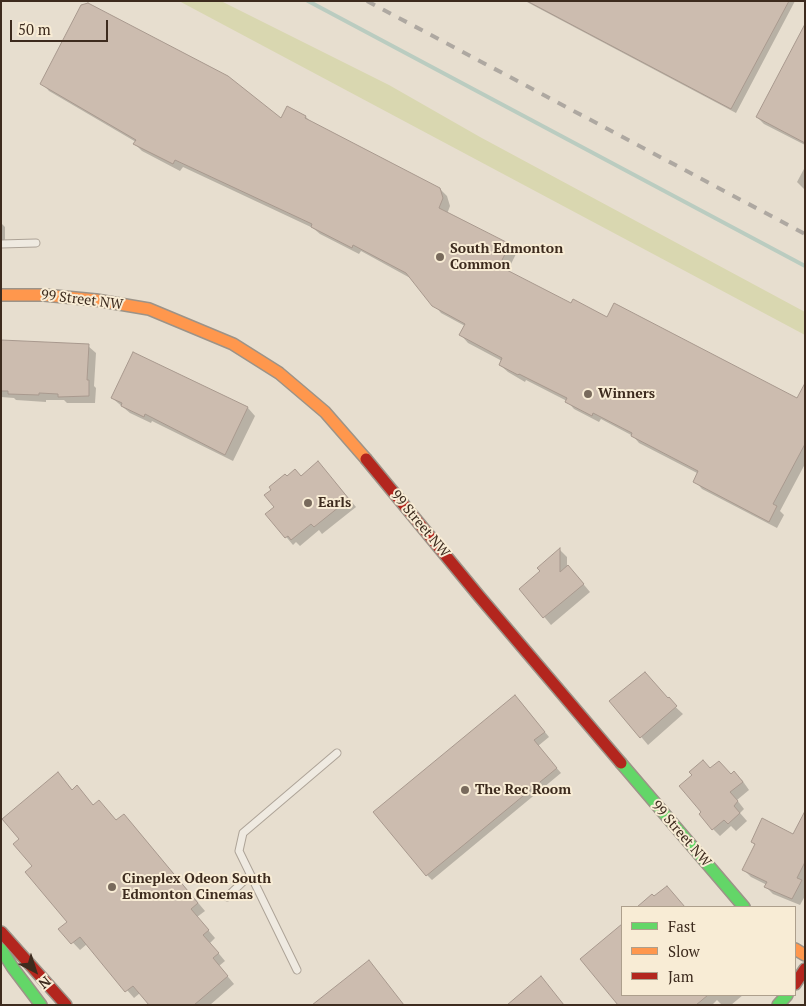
<!DOCTYPE html>
<style>
body{margin:0}
#map{position:relative;width:806px;height:1006px;overflow:hidden;background:#e7decf;font-family:"PT Serif",serif}
canvas{display:block}
.frame{position:absolute;inset:0;border:2px solid #3d2b1e;pointer-events:none}
.legend{position:absolute;left:621px;top:906px;width:175px;height:90px;box-sizing:border-box;background:#f8ecd5;border:1px solid #ad9f8c;margin:0;padding:6px 9px;list-style:none;font-size:15px;color:#3d2b1e}
.legend li{display:flex;align-items:center;gap:10px;height:25px}
.legend b{width:25px;border:1px solid #ad9f8c}
.north{position:absolute;left:10px;top:946px;width:50px;height:50px;-webkit-text-stroke:4px #f8ecd5;paint-order:stroke;rotate:140deg;font-size:14px;font-weight:700;line-height:20px;text-align:center;color:#3d2b1e}
.north::after{content:'';display:block;margin:auto;width:18px;height:22px;background:#3d2b1e;clip-path:polygon(50% 0,100% 100%,50% 72%,0 100%)}
.scale{position:absolute;left:10px;top:20px;width:98px;height:22px;box-sizing:border-box;border:2px solid #3d2b1e;border-top:0;padding-left:6px;font-size:15px;line-height:18px;white-space:nowrap;color:#3d2b1e;-webkit-text-stroke:4px #f8ecd5;paint-order:stroke}
</style>
<div id="map">
<canvas width="806" height="1006"></canvas>
<div class="frame"></div>
<ul class="legend">
<li><b style="height:6px;background:#63d668"></b>Fast</li>
<li><b style="height:6px;background:#ff974d"></b>Slow</li>
<li><b style="height:6px;background:#b3261e"></b>Jam</li>
</ul>
<div class="north">N</div>
<div class="scale">50 m</div>
</div>
<script>
const g = document.querySelector('canvas').getContext('2d');
g.lineJoin = 'round';
function paint(path, color) { g.fillStyle = color; g.fill(path, 'evenodd'); }
const toPath = rows => new Path2D(rows.map(r => 'M' + r).join(''));
function strokePath(path, color, width, dash) { g.strokeStyle = color; g.lineWidth = width; g.lineCap = dash ? 'butt' : 'round'; g.setLineDash(dash || []); g.stroke(path); }
function label(font, color, halo, rows, align = 'center') {
  g.font = font + ' "PT Serif",serif'; g.lineWidth = 4; g.setLineDash([]); g.textBaseline = 'middle'; g.strokeStyle = halo; g.fillStyle = color; for (const [text, x, y, turn = 0] of rows) {
    g.save(); g.translate(x, y); g.rotate((+turn || 0) * Math.PI / 180); g.textAlign = isNaN(turn) ? turn : align; if (halo) g.strokeText(text, 0, 0); g.fillText(text, 0, 0); g.restore();
  }
}
const green = toPath([
 [179,1,221,1,389,85,480,137,805,312,805,335]
]);
const shadow = toPath([
 [525,1,795,1,736,113],
 [805,26,805,145,764,124,757,117],
 [42,83,281,120,288,108,306,117,311,122,440,189,447,196,450,206,447,214,509,245,517,252,507,272,572,305,608,318,798,400,805,386,805,464,780,511,784,515,777,528,702,489,695,481,699,474,639,443,633,436,601,419,599,422,574,409,567,401,526,380,525,382,508,372,500,365,502,361,468,343,461,335,465,326,441,313,412,279,361,251,359,254,320,234,313,228,183,167,180,171,142,151,135,144,136,142,49,91],
 [805,167,805,190,797,182],
 [1,223,5,227,5,242,1,242],
 [1,342,88,346,96,353,94,386,96,388,95,403,67,403,64,400,46,400,46,402,16,400,14,398,1,397],
 [133,353,248,408,255,416,233,461,152,421,151,423,130,413,112,398],
 [318,463,356,507,322,534,319,530,300,546,296,542,293,545,267,514,276,507,287,478,301,477],
 [560,550,567,557,567,568,575,574,590,592,551,625,521,589,542,572,539,568],
 [668,700,683,714,648,745,611,701],
 [520,701,549,737,538,746,561,773,432,880,427,875],
 [711,770,732,775,742,780,749,790,737,800,744,809,740,813,747,821,736,831,731,826,720,836,713,829],
 [65,781,73,791,77,787,94,806,116,822,131,823,205,911,197,917,215,938,210,943,225,961,219,966,234,984,210,1005,150,1005,140,993,134,998,87,944,80,950,60,929,69,922,33,866],
 [805,814,805,896,800,905,773,894,766,887,767,885,751,877,744,870,756,846,752,842,794,836],
 [622,925,622,995,743,995,731,1005,722,1005,717,1000,712,1005,619,1005,581,959]
]);
const stream = toPath([
 [308,1,805,266]
]);
const building = toPath([
 [527,1,789,1,731,109,527,1],
 [88,3,228,76,281,118,287,106,306,116,305,118,440,188,443,198,439,208,510,244,499,266,571,303,573,299,607,317,614,303,797,398,805,383,805,444,773,504,777,506,769,522,693,482,698,471,631,436,632,433,593,413,592,416,565,402,567,398,519,374,518,375,499,365,502,358,459,335,465,324,432,306,406,273,353,245,352,248,311,227,312,224,175,160,173,164,133,144,136,140,40,84,81,5,88,3],
 [805,24,805,143,756,117,805,24],
 [1,340,89,344,87,380,89,380,89,396,58,397,58,394,39,393,39,395,8,394,8,391,1,391,1,340],
 [133,352,248,407,225,455,145,414,144,417,121,406,122,403,111,398,133,352],
 [318,461,349,499,314,527,311,524,291,540,288,536,285,538,265,514,274,507,264,495,271,490,269,487,285,474,287,476,295,469,301,476,318,461],
 [560,548,560,572,568,565,584,584,543,618,519,589,540,571,537,568,560,548],
 [645,672,668,698,669,697,677,706,640,738,609,701,645,672],
 [515,695,545,732,534,740,557,768,426,876,373,812,515,695],
 [703,760,710,768,719,761,731,774,734,771,743,782,730,792,738,801,734,806,740,813,728,824,724,820,712,830,699,814,701,812,679,786,692,775,689,772,703,760],
 [58,772,72,790,77,785,93,805,99,800,116,820,124,814,198,903,191,909,209,930,203,935,219,953,213,958,228,976,194,1005,149,1005,133,986,125,992,80,937,71,944,58,929,67,922,25,872,32,866,13,844,19,839,2,819,58,772],
 [805,811,805,862,797,878,802,880,792,899,764,887,767,882,742,870,755,844,751,842,762,818,793,834,805,811],
 [667,886,685,907,637,907,652,894,654,896,667,886],
 [622,924,622,995,708,995,696,1005,618,1005,580,959,622,924],
 [369,960,404,1005,312,1005,369,960],
 [541,976,564,1005,507,1005,541,976]
]);
const lane = toPath([
 [1,244,36,243],
 [227,897,250,875],
 [297,970,239,851,243,833,337,753]
]);
const fast = toPath([
 [621,763,744,907],
 [1,949,13,968,41,1005],
 [778,1005,787,995]
]);
const slow = toPath([
 [1,295,44,295,96,300,149,309,233,344,279,373,325,412,366,459],
 [795,949,805,955]
]);
const jam = toPath([
 [366,459,479,596,621,763],
 [1,932,66,1005],
 [795,984,805,969]
]);
const rail = toPath([
 [367,1,805,234]
]);
const markers = [
 [440,257,5,"#786a5c"],
 [588,394,5,"#786a5c"],
 [308,503,5,"#786a5c"],
 [465,790,5,"#786a5c"],
 [112,887,5,"#786a5c"]
];
const poiNames = [
 ["South Edmonton",450,249],
 ["Common",450,265],
 ["Winners",598,394],
 ["Earls",318,503],
 ["The Rec Room",475,790],
 ["Cineplex Odeon South",122,879],
 ["Edmonton Cinemas",122,895]
];
const streetNames = [
 ["99 Street NW",82,300,7],
 ["99 Street NW",420,524,50],
 ["99 Street NW",681,834,49]
];
paint(green, '#d9d7b0');
paint(shadow, '#0003');
strokePath(stream, '#baccc0', 4);
paint(building, '#ccbcaf');
strokePath(building, '#a8998e', 1);
strokePath(lane, '#ada397', 9);
strokePath(fast, '#9c9388', 14);
strokePath(slow, '#9c9388', 14);
strokePath(jam, '#9c9388', 14);
strokePath(lane, '#efeae1', 7);
strokePath(fast, '#63d668', 11);
strokePath(slow, '#ff974d', 11);
strokePath(jam, '#b3261e', 11);
strokePath(rail, '#aea8a1', 4, [9, 9]);
for (const [x, y, r, color] of markers) { const dot = new Path2D(); dot.arc(x, y, r, 0, 2 * Math.PI); g.fillStyle = color; g.fill(dot); strokePath(dot, '#f8ecd5', 2); }
label('bold 14px', '#3d2b1e', '#f8ecd5', poiNames, 'left');
label('14px', '#3d2b1e', '#f8ecd5', streetNames);
</script>
